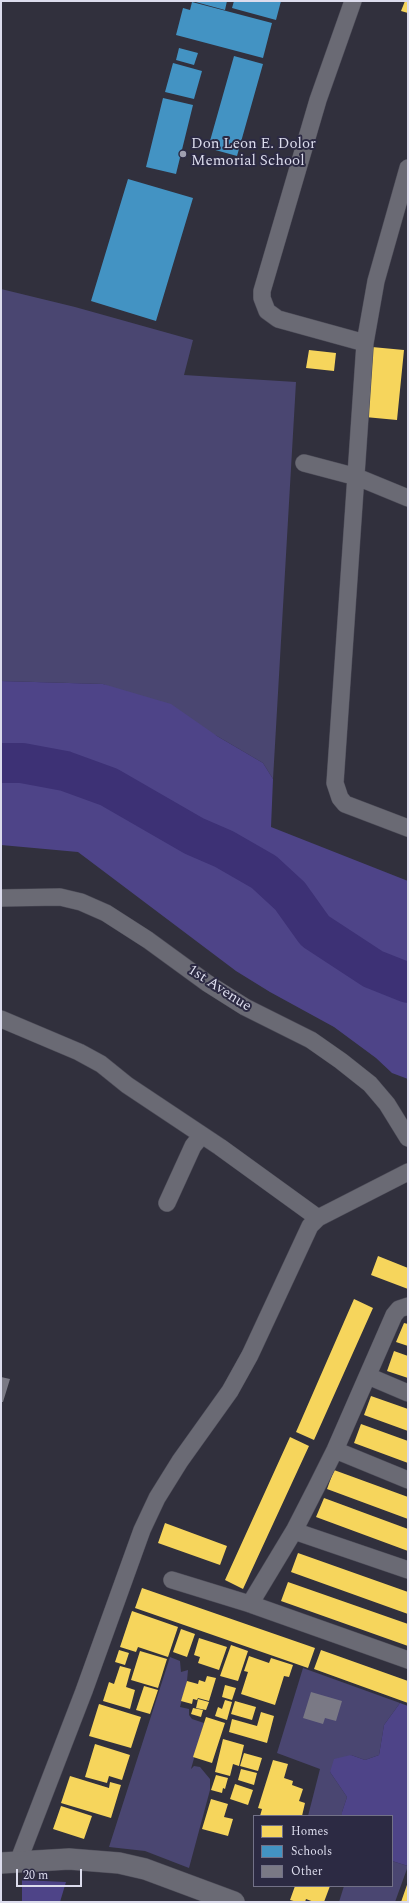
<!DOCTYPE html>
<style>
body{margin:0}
#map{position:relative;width:409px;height:1903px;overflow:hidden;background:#31303d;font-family:Spectral,serif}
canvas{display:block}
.frame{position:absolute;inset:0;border:2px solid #dcdced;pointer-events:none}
.legend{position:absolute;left:253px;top:1815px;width:140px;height:72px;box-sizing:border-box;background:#2c2a43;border:1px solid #727187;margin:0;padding:5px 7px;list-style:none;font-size:12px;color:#dcdced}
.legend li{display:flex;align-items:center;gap:8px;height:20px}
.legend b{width:20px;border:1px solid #727187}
.scale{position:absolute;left:16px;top:1869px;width:66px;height:18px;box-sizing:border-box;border:2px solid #dcdced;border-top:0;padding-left:5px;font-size:12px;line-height:14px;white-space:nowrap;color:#dcdced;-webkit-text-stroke:3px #2c2a43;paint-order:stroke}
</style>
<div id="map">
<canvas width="409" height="1903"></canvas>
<div class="frame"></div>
<ul class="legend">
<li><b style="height:11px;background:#f6d55c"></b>Homes</li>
<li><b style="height:11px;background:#4393c3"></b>Schools</li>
<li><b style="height:11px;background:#7a7985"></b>Other</li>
</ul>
<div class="scale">20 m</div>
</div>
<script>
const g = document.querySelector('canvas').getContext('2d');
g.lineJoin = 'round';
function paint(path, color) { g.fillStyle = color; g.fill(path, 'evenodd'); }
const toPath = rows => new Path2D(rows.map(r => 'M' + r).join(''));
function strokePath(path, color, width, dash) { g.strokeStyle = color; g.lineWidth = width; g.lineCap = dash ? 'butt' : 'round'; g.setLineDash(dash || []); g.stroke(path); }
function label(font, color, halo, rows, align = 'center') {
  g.font = font + ' Spectral,serif'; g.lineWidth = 4; g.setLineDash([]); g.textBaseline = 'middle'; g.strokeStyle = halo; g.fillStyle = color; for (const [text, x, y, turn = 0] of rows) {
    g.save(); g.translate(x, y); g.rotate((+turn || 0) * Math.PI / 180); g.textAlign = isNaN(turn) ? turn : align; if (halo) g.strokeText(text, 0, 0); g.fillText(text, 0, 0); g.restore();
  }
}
const green = toPath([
 [1,289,75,307,193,340,184,375,296,382,273,779,263,763,217,736,103,684,1,681],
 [170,1657,180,1661,181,1672,188,1670,187,1681,180,1707,189,1709,189,1715,192,1719,204,1723,191,1769,194,1766,200,1767,210,1779,210,1790,189,1868,145,1851,109,1847],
 [303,1668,400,1703,384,1725,379,1755,365,1760,351,1755,330,1772,347,1797,342,1812,342,1816,308,1816,320,1769,277,1753],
 [392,1861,408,1866,395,1902,339,1902,344,1886,392,1886]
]);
const forest = toPath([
 [1,681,103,684,171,704,217,736,263,763,273,779,271,827,408,881,408,1079,392,1073,376,1058,334,1027,270,992,236,971,78,852,1,845],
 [400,1703,408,1706,408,1866,392,1861,392,1816,342,1816,342,1812,347,1797,330,1772,334,1759,351,1755,365,1760,379,1755,384,1725],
 [22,1880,66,1882,60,1902,22,1902]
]);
const homes = toPath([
 [405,1,408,1,408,13,401,11],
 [372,347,404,350,397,420,365,417],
 [309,350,336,353,334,371,306,368],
 [378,1256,408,1268,408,1289,371,1275],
 [354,1299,373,1308,314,1440,296,1432],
 [404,1323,408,1324,408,1346,396,1342],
 [394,1351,408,1356,408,1378,387,1371],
 [371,1396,408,1409,408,1431,364,1415],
 [361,1424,408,1441,408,1463,354,1443],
 [290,1437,309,1446,243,1589,225,1580],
 [334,1470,408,1497,408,1519,327,1489],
 [324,1498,408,1529,408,1551,316,1517],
 [165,1523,227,1546,220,1565,158,1543],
 [298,1553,408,1592,408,1614,291,1572],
 [288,1582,408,1624,408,1646,281,1601],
 [142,1588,315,1648,308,1668,135,1608],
 [132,1611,178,1627,168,1657,138,1647,136,1652,120,1647],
 [181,1629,195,1634,187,1657,173,1652],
 [199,1638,227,1647,219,1670,198,1663,200,1657,194,1655],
 [231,1645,248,1651,238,1681,220,1676],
 [119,1650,129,1653,125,1665,115,1662],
 [321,1650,408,1681,408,1703,314,1669],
 [140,1651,167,1659,158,1688,131,1680],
 [249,1656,269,1663,271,1658,293,1665,289,1677,284,1676,275,1705,241,1694,248,1672,244,1671],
 [120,1666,131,1669,126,1687,135,1690,130,1709,103,1701,109,1682,114,1684],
 [207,1676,216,1678,209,1701,198,1698,197,1700,193,1699,192,1704,181,1701,187,1681,198,1684,199,1680,205,1682],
 [225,1685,236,1688,232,1700,222,1697],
 [144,1686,158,1690,150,1714,136,1710],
 [198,1699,209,1702,206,1710,196,1708],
 [225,1700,232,1702,227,1720,215,1716,218,1707,222,1709],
 [235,1701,256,1707,252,1720,231,1714],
 [99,1704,141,1717,131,1748,89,1736],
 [193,1708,203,1710,201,1717,191,1714],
 [261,1712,274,1716,267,1743,229,1732,232,1719,257,1726],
 [206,1717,225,1723,212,1763,193,1757],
 [223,1739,244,1745,239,1766,233,1764,230,1776,215,1772],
 [95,1744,130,1755,122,1780,109,1776,107,1783,85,1777],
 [244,1753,262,1758,258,1771,240,1766],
 [273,1760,288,1764,284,1778,293,1781,292,1785,303,1789,299,1801,305,1803,302,1816,260,1816,262,1809,258,1808],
 [241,1769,257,1773,254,1785,238,1780],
 [216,1775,228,1778,225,1789,223,1788,222,1793,211,1790],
 [70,1776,109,1788,110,1782,121,1785,111,1818,61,1803],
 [235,1784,253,1790,248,1805,230,1799],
 [211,1799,228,1804,224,1817,233,1819,228,1836,202,1829],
 [61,1806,92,1816,84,1839,53,1829],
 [408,1882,408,1902,401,1902],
 [295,1886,330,1886,324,1902,314,1902,306,1899,305,1902,297,1902,290,1900]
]);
const schools = toPath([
 [192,1,227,1,225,10],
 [234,1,281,1,276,20,232,8],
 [192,2,272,23,263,58,176,35,183,8,190,10],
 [179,48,198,53,194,65,176,60],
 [234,56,263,64,237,156,208,148],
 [173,63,202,71,194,99,165,92],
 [163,98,193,105,176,174,146,167],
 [128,179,193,198,156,321,91,301]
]);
const river = toPath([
 [1,763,22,763,65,771,109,787,194,836,224,849,264,872,290,896,315,931,373,969,408,983]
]);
const building = toPath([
 [1,1377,10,1379,3,1402,1,1402],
 [311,1692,342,1701,336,1721,325,1718,323,1724,303,1718]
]);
const minor = toPath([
 [353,1,318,100,262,291,262,298,267,311,278,319,365,343],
 [408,168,376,281,365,343,335,783,340,798,345,804,408,828],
 [304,463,357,477,408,498],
 [1,898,60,897,81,902,106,913,148,940,207,983,245,1007,311,1040,341,1061,370,1084,387,1104,408,1138],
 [1,1019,79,1052,101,1064,127,1085,220,1147,318,1218],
 [167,1203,193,1146,202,1135],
 [368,1376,408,1393],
 [335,1450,408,1480],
 [294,1531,408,1570],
 [172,1580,250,1604,408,1660],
 [250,1604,294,1531,316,1488,335,1450,394,1315,399,1309,408,1306],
 [18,1862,84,1691,142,1530,157,1498,180,1461,230,1391,250,1355,310,1226,318,1218,408,1172]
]);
const tertiary = toPath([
 [1,1863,69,1859,119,1863,145,1869,234,1902]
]);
const markers = [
 [183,154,4,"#a0a0af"]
];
const poiNames = [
 ["Don Leon E. Dolor",191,145],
 ["Memorial School",191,162]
];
const streetNames = [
 ["1st Avenue",219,989,33]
];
paint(green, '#4a4671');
paint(forest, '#4e4488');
paint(homes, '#f6d55c');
paint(schools, '#4393c3');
strokePath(river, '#3d3175', 40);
paint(building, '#7a7985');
strokePath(minor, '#4d4c58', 18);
strokePath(tertiary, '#4d4c58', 22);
strokePath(minor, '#6a6a74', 17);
strokePath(tertiary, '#6a6a74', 21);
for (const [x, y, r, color] of markers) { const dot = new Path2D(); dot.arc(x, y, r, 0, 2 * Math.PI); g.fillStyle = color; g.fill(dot); strokePath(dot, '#2c2a43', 1.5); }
label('15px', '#dcdced', '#2c2a43', poiNames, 'left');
label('15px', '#dcdced', '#2c2a43', streetNames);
</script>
